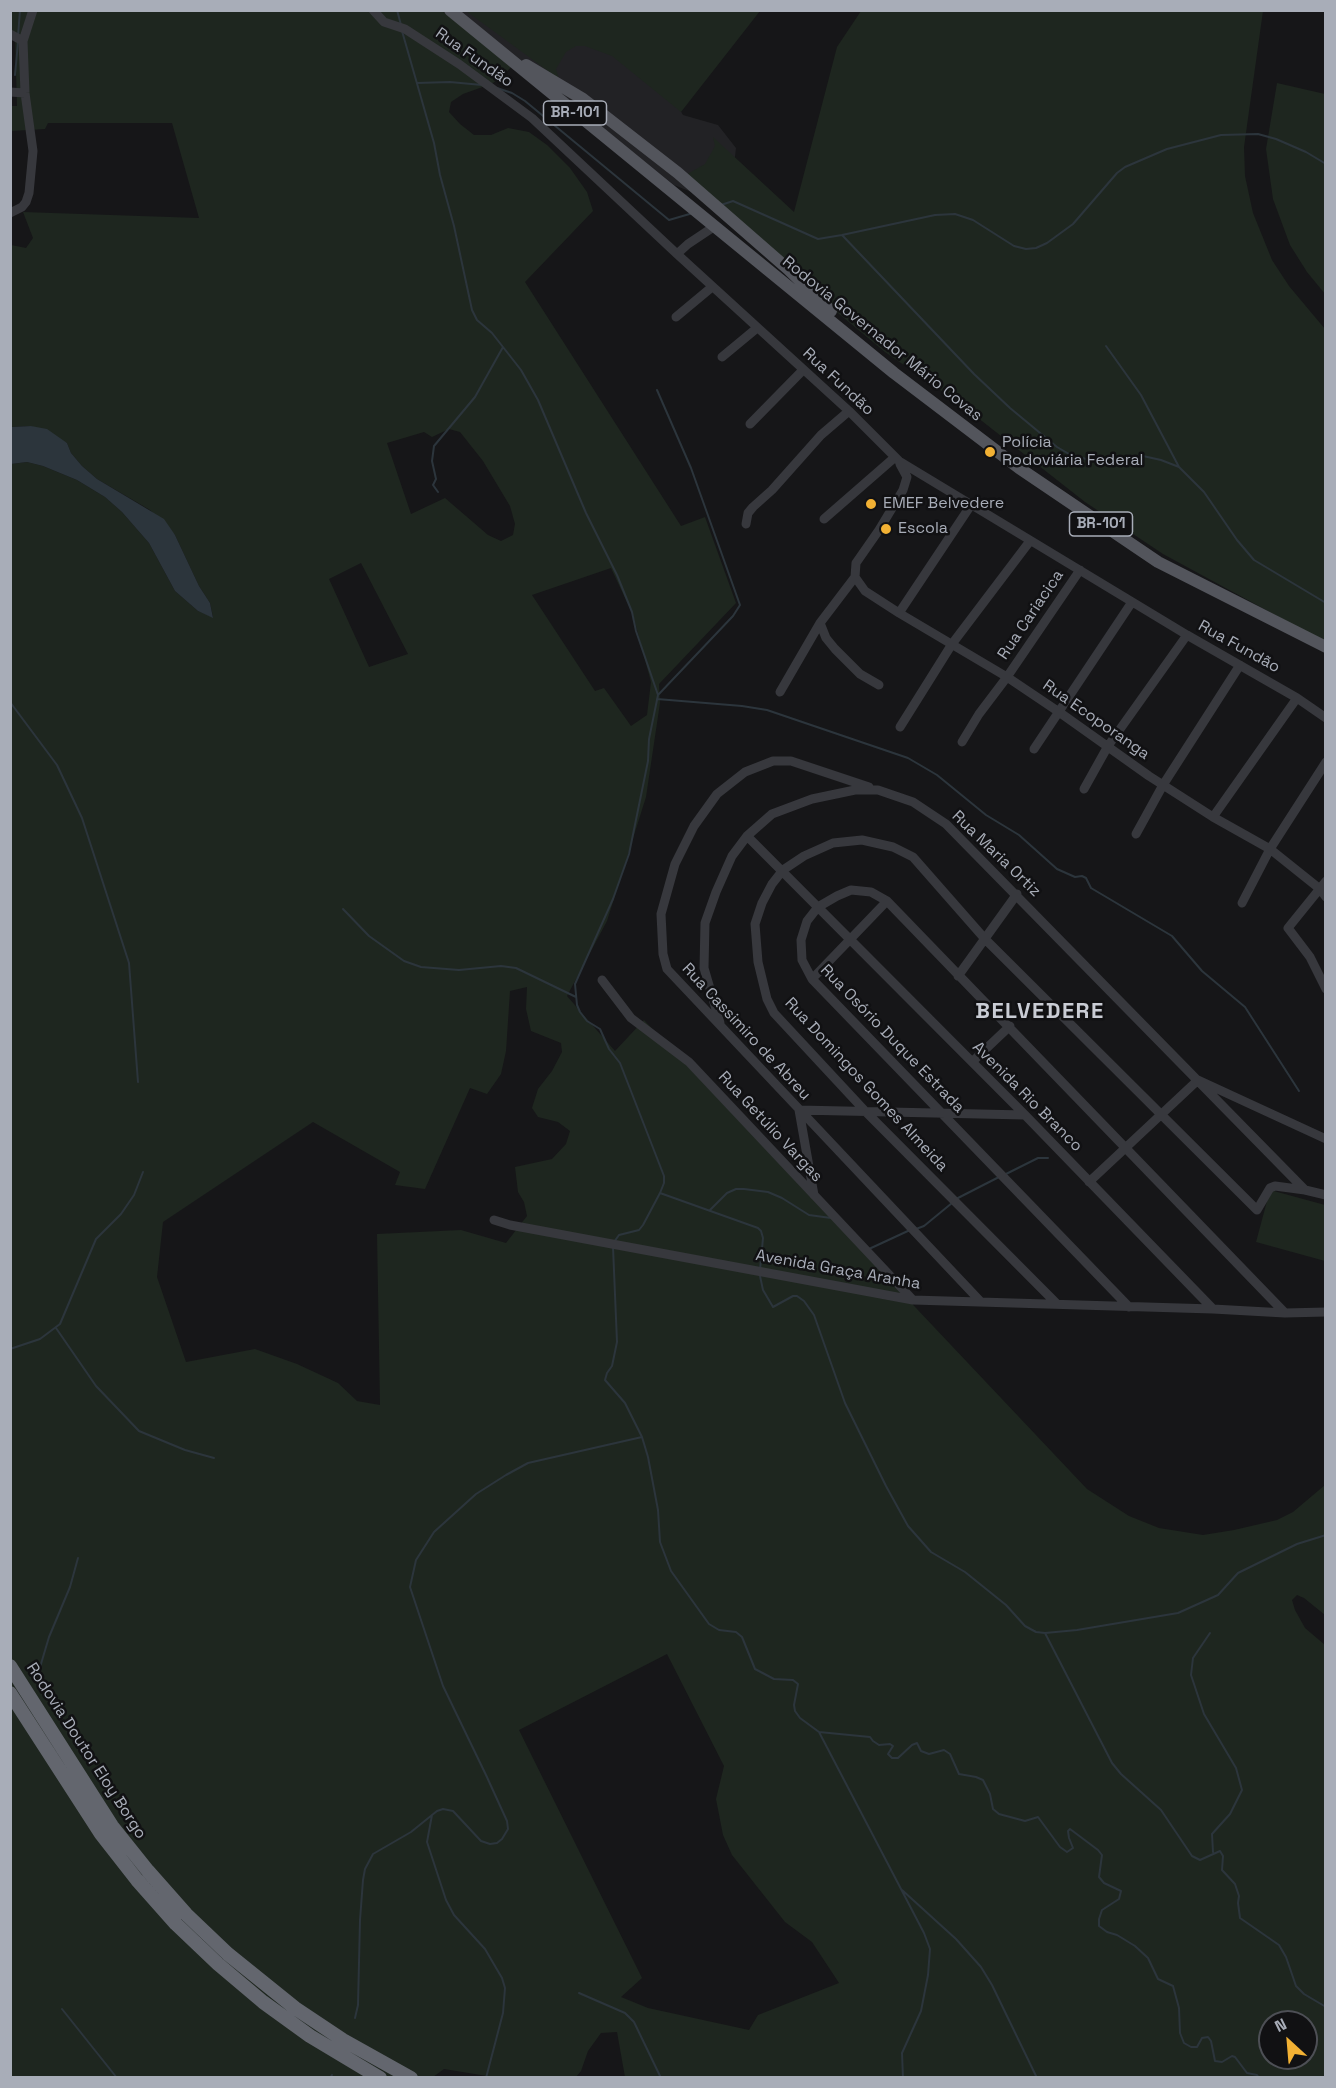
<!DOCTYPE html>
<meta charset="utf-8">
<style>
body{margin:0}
#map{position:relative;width:1336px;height:2088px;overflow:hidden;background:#161618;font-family:"Space Grotesk",sans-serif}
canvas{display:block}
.frame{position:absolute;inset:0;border:12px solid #a8adb8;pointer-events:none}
.north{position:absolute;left:1258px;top:2010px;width:60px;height:60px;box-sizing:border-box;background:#111113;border:2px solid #4d4f55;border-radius:50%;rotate:334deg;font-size:16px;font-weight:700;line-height:24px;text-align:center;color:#a8adb8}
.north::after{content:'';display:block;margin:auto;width:21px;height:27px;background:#f2b134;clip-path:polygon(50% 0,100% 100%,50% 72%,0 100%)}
</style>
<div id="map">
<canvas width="1336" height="2088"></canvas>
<div class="frame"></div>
<div class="north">N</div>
</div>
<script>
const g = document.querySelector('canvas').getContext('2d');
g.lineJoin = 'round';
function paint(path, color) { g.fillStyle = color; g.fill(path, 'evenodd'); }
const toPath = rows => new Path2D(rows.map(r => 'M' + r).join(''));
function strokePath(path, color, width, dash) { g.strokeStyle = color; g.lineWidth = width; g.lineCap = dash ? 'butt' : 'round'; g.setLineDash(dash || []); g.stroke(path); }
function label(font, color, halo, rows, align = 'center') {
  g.font = font + ' "Space Grotesk",sans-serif'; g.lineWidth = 5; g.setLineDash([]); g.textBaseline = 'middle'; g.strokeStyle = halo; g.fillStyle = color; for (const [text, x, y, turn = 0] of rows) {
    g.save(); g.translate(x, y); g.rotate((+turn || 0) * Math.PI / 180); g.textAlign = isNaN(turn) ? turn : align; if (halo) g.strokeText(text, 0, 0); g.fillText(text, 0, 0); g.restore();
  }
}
const built = toPath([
 [458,11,528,11,584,31,666,85,683,115,718,125,736,148,733,174,694,193,674,185]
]);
const green = toPath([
 [11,11,442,11,512,66,501,78,491,84,463,94,451,102,449,112,460,124,474,135,491,135,508,128,529,132,547,145,570,168,587,192,593,211,525,282,681,526,705,517,736,603,659,684,660,703,646,797,607,921,567,996,615,1051,644,1020,1087,1489,1129,1516,1159,1528,1203,1535,1234,1530,1277,1520,1293,1512,1325,1485,1325,1615,1304,1598,1297,1595,1292,1600,1295,1610,1305,1628,1325,1645,1325,2077,625,2077,617,2032,601,2033,588,2051,581,2071,576,2077,493,2077,444,2069,433,2077,11,2077,11,464,27,462,43,466,77,480,105,497,122,512,149,543,175,591,198,611,213,617,210,603,199,586,175,535,150,510,97,479,82,466,71,453,67,443,31,426,11,427,11,245,26,248,33,238,23,212,199,218,172,123,48,123,45,129,11,131,11,106,17,106,15,36,11,35],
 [449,429,460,432,483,461,510,506,515,524,513,535,501,541,488,535,445,498,411,514,387,443,424,432,432,437],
 [361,563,408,654,369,667,329,579],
 [611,568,633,615,651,682,647,715,631,726,604,688,595,691,532,595],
 [527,987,526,1009,531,1031,561,1043,562,1052,552,1071,538,1089,532,1108,538,1117,558,1122,570,1131,566,1144,552,1159,515,1167,518,1192,524,1202,527,1216,506,1243,461,1230,377,1234,380,1405,357,1401,338,1383,297,1364,255,1349,186,1362,157,1277,163,1222,313,1122,400,1172,395,1185,425,1189,470,1088,487,1094,501,1074,506,1051,510,991],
 [667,1654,724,1766,716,1799,723,1835,732,1855,785,1922,812,1942,839,1983,758,2015,749,2030,648,2008,621,1997,642,1978,519,1730],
 [1270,2022,1306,2022,1306,2058,1270,2058],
 [466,11,760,11,681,112,612,56,585,46,576,46,566,52,556,69,559,79],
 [861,11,1263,11,1244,147,1245,176,1253,213,1272,260,1289,286,1325,329,1325,642,1163,554,1085,502,959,403,885,352,677,180,705,164,715,146,713,137,794,212,837,47],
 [1277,83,1325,94,1325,294,1307,272,1290,245,1273,199,1266,149],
 [1270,1190,1325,1205,1325,1261,1256,1242]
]);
const water = toPath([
 [31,426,47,429,67,443,71,453,82,466,97,479,164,519,175,535,199,586,210,603,213,618,198,611,175,591,149,543,122,512,105,497,77,480,43,466,27,462,11,464,11,427]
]);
const stream = toPath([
 [397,10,401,25],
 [402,31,434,143,440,175,454,226,472,310,477,320,492,333,521,370,538,400,586,513,617,575,632,612,636,631,658,695,649,739,648,761,629,854,613,899,575,984,577,1005,580,1012,587,1021,600,1029,609,1049,620,1063,664,1176,664,1183,660,1193,643,1225,639,1230,619,1235,614,1242],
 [18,36,20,10],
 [15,75,18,42],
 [417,83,450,82,482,85],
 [497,88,512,93,525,101,669,220,693,213],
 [721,205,733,201,818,239,842,235,935,215,955,214,973,220,1014,246,1026,249,1036,248,1047,243,1073,224,1117,173,1125,167,1167,149,1221,135,1258,134,1276,139,1306,152,1326,164],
 [842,235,974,374,1010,408,1057,447,1069,454,1086,459,1143,456,1161,460,1179,467,1204,492,1237,540,1254,560,1326,603],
 [1106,346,1141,395,1179,467],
 [657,390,691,468,740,605,733,616,658,695],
 [438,492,433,485,436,479,432,461,434,446,475,397,503,347],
 [657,699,742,706,767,710,908,758,937,775,986,815,1019,835,1057,869,1075,877,1082,876,1086,878,1091,888,1172,936,1202,971,1245,1007,1299,1091],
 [10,702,57,765,82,818,129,963,138,1082],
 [343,909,369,936,404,961,421,967,459,970,501,966,516,968,576,997],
 [1004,1175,1038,1158,1048,1158],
 [660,1193,758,1228,761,1231,763,1238,760,1270],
 [956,1199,999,1177],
 [710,1210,727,1193,736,1189,744,1189,768,1192,782,1198,809,1215,831,1218],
 [916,1229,924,1226,952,1203],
 [613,1247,617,1342,612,1366,607,1373,605,1380,625,1403,642,1437,648,1457,658,1510,660,1542,671,1571,709,1624,719,1630,736,1632,742,1637,755,1669,774,1679,793,1680,798,1684,794,1705,795,1711,800,1718,819,1732,924,1933,930,1949,928,1975,921,2011,902,2053,903,2078],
 [869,1249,910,1230],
 [760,1276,763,1290,773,1307,793,1296,797,1296,804,1301,814,1315,845,1403,886,1486,908,1526,931,1552,965,1572,1006,1605,1025,1626,1036,1632,1045,1633,1077,1630,1178,1613,1218,1595,1238,1573,1297,1544,1326,1535],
 [56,1328,96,1386,139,1431,185,1450,214,1458],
 [10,1349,40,1339,60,1324,96,1239,121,1214,134,1195,143,1172],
 [1045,1633,1112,1763,1121,1774,1161,1810,1192,1856,1200,1860,1220,1851,1223,1856,1222,1870,1235,1884,1239,1896,1238,1903,1240,1918,1279,1945,1286,1957,1296,1986,1304,1994,1326,2007],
 [1210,1633,1193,1658,1191,1675,1204,1714,1236,1768,1242,1790,1230,1814,1212,1834,1213,1852],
 [38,1674,49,1637,70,1587,78,1558],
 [819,1732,870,1737,873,1741,879,1745,890,1744,893,1746,888,1754,892,1758,898,1758,912,1745,917,1743,921,1751,929,1754,944,1750,950,1754,959,1774,976,1777,983,1780,990,1794,993,1809,999,1814,1025,1821,1038,1817,1060,1847,1067,1852,1073,1848,1069,1838,1068,1831,1070,1829,1098,1850,1102,1855,1099,1877,1104,1883,1121,1891,1119,1899,1102,1910,1099,1919,1099,1926,1107,1932,1117,1935,1135,1946,1148,1958,1158,1979,1173,1986,1179,2008,1180,2033,1184,2043,1191,2047,1197,2047,1202,2038,1208,2037,1211,2041,1215,2061,1222,2062,1232,2056,1235,2057,1247,2073,1257,2075,1259,2078],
 [432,1815,427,1842,446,1900,454,1915,485,1949,502,1978,505,1988,503,2013,486,2078],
 [902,1890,956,1939,981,1967,992,1985,1037,2078],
 [579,1993,625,2013,634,2022,661,2078],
 [62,2009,117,2078],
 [355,2018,358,2005,360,1920,363,1880,365,1869,373,1854,411,1832,437,1811,443,1809,453,1811,481,1841,490,1844,497,1843,502,1839,508,1829,507,1821,486,1775,443,1686,410,1587,416,1560,434,1532,476,1494,506,1475,528,1463,642,1437],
 [330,2078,332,2075]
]);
const minor = toPath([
 [373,10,384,22,405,29,459,64,532,118,677,254,849,411,899,461,1187,635,1297,698,1326,718],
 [10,34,23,41,25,93,33,151,29,193,26,202,22,207,10,213],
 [23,41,33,10],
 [10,92,25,93],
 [677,254,688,244,715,226],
 [676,317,712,287],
 [722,357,757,328],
 [750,424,803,370],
 [824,519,894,458],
 [746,524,748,513,753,507,772,490,821,435,849,411],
 [855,577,865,591,899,613,1007,677,1059,712,1149,776,1213,817,1270,849,1320,889,1326,897],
 [899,613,971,505],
 [820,623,826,638,835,649,860,674,879,685],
 [780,692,820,623,855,577,856,563,879,530,903,490,907,477,900,464],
 [900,727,952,644,1030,541],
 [962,742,979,714,1007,677,1080,570],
 [1034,749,1132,602],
 [869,787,791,761,773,761,745,772,717,794,694,826,675,864,661,914,663,954,667,969,981,1302],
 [1084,789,1108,746,1187,635],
 [1213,817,1297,698],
 [1136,834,1163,785,1240,665],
 [747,836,1025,1115,1213,1309],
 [1326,881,1288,928,1310,957,1326,989],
 [1242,903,1270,849,1326,762],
 [958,976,1017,894],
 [812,979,887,901],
 [602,980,631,1018,689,1062,913,1300],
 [720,1023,704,968,705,923,716,892,732,856,747,836,772,814,812,799,855,790,878,790,913,802,946,824,1305,1190,1326,1195],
 [972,1062,1010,1026],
 [1089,1182,1198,1080,1326,1139],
 [814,1195,799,1110,1025,1115],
 [494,1220,510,1225,913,1300,1213,1309,1285,1313,1326,1312],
 [1057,1304,866,1112,774,1013,767,999,758,962,755,924,762,903,772,884,783,870,804,856,833,843,862,840,893,847,913,857,985,939,1257,1210,1270,1188,1275,1186,1305,1190],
 [1129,1307,812,979,802,960,801,940,807,921,818,907,837,896,851,890,871,892,887,901,1285,1313]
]);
const major = toPath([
 [450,10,894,373,1019,468,1158,562,1326,647],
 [526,65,583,99,678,173,788,269,831,311]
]);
const highway = toPath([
 [10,1666,112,1826,148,1871,186,1914,228,1954,295,2008,343,2040,411,2078],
 [10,1693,101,1834,137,1880,176,1924,218,1964,263,2002,310,2036,380,2078]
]);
const markers = [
 [990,452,6,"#f2b134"],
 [871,504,6,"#f2b134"],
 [886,529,6,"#f2b134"]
];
const shields = [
 [575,113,63],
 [1101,524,63]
];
const shieldNames = [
 ["BR-101",575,113],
 ["BR-101",1101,524]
];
const streetNames = [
 ["Rua Fundão",474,58,35],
 ["Rodovia Governador Mário Covas",882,339,39],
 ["Rua Fundão",838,382,43],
 ["Rua Cariacica",1031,615,-56],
 ["Rua Fundão",1239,647,29],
 ["Rua Ecoporanga",1096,720,35],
 ["Rua Maria Ortiz",996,854,44],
 ["Rua Cassimiro de Abreu",746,1032,47],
 ["Rua Osório Duque Estrada",892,1039,46],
 ["Rua Domingos Gomes Almeida",866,1085,47],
 ["Avenida Rio Branco",1027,1097,45],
 ["Rua Getúlio Vargas",770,1127,47],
 ["Avenida Graça Aranha",838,1270,10],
 ["Rodovia Doutor Eloy Borgo",86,1751,57]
];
const poiNames = [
 ["Polícia",1002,443],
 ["Rodoviária Federal",1002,461],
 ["EMEF Belvedere",883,504],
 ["Escola",898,529]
];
const districtNames = [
 ["BELVEDERE",1040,1012]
];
paint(built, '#222225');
paint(green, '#1e261f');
paint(water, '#2c353c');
strokePath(stream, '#2c353c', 2);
strokePath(minor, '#37383d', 9);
strokePath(major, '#53555c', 12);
strokePath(highway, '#63666e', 14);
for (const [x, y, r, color] of markers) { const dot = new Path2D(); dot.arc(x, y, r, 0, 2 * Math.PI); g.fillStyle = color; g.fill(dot); strokePath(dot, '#111113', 2); }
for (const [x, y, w] of shields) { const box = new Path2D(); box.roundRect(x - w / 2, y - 12, w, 24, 4.5); g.fillStyle = '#111113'; g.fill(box); strokePath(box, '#a8adb8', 1.5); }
label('bold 15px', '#a8adb8', null, shieldNames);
label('16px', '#a8adb8', '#111113', streetNames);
label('16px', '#a8adb8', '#111113', poiNames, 'left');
g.letterSpacing = '1.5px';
label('bold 22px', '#c9ccd4', '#111113', districtNames);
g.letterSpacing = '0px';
</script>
